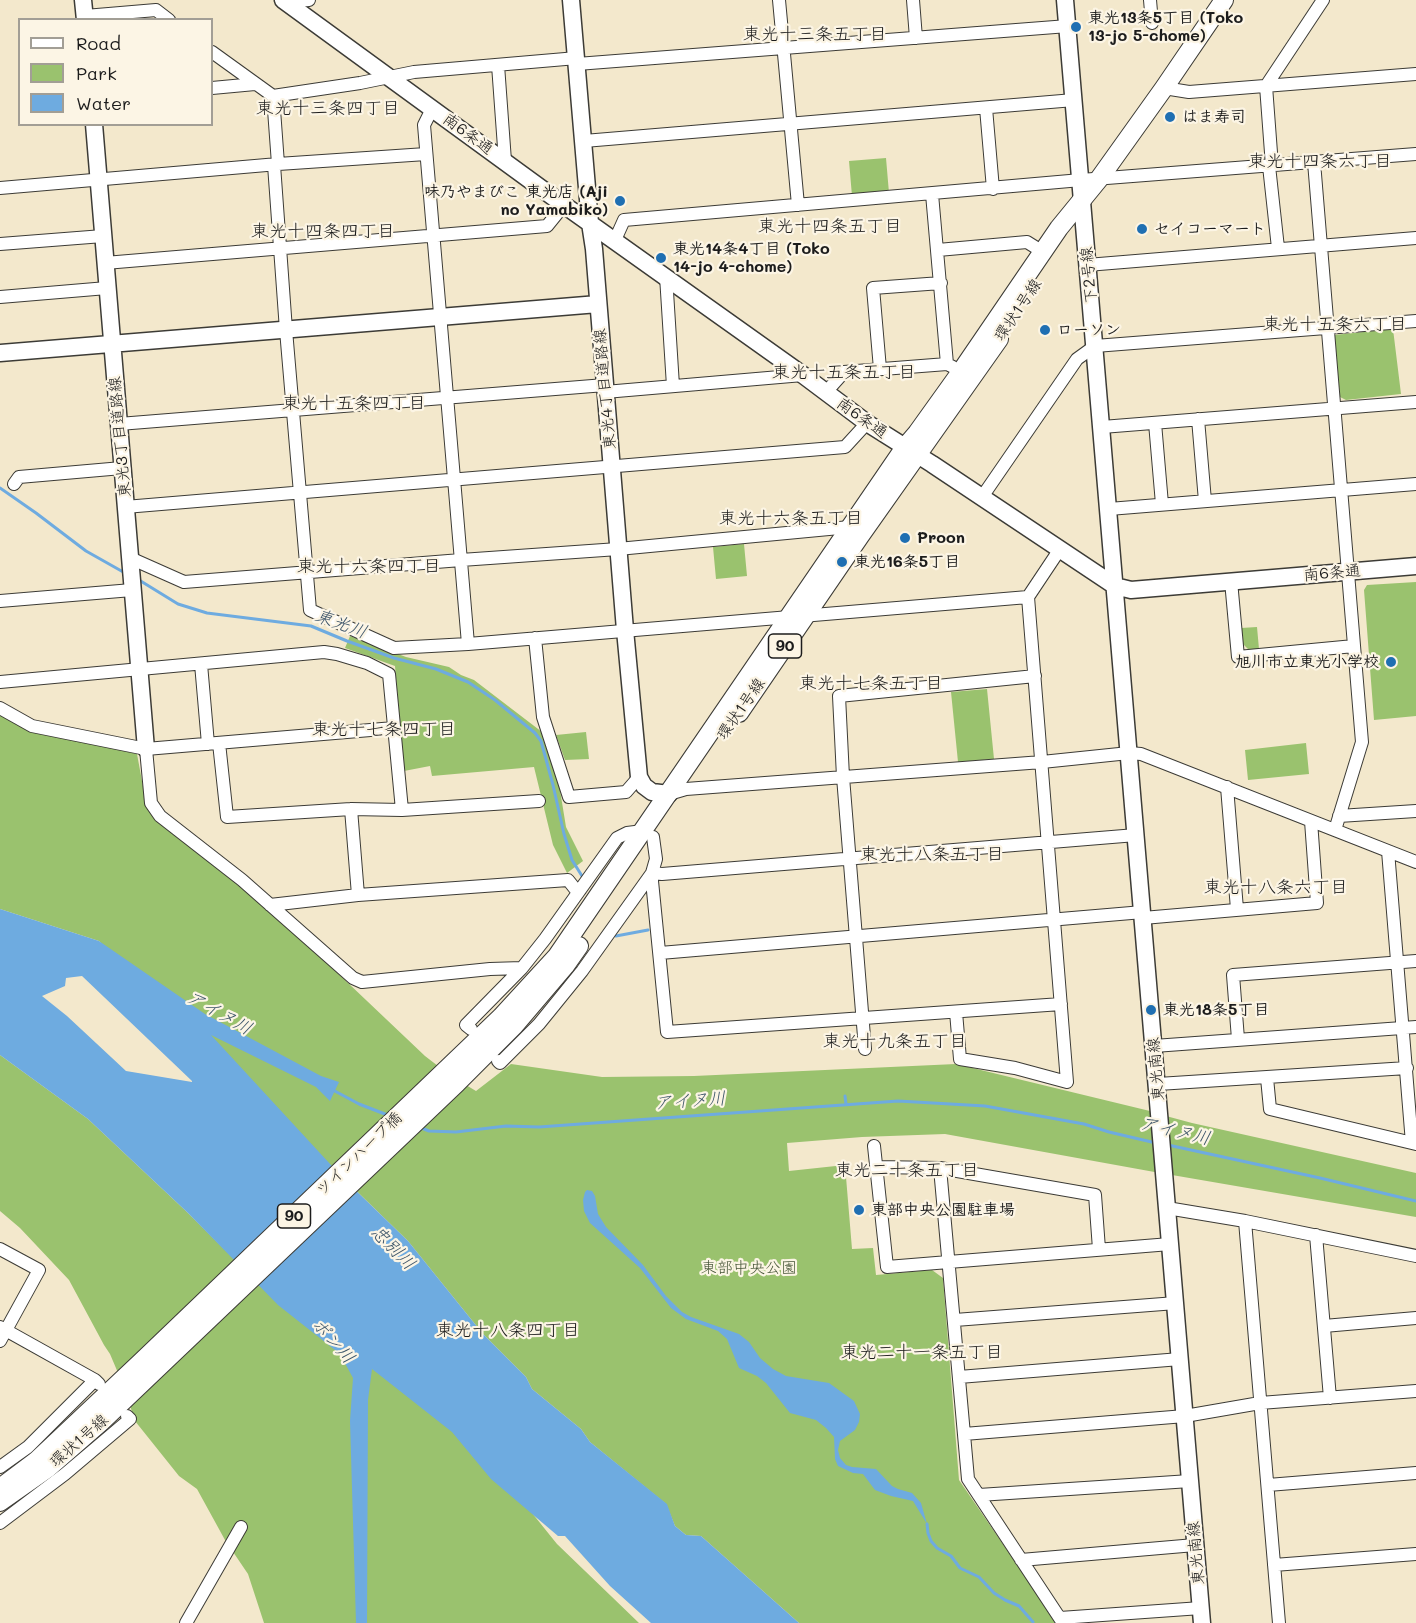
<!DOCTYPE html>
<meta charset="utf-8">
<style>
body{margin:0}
#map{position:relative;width:1416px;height:1623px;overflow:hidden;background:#f3e8cc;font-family:Mali,sans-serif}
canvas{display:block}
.legend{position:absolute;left:18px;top:18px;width:195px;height:108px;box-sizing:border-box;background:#fcf5e5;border:2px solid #a29e95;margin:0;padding:8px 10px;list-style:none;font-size:18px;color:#1c1c1c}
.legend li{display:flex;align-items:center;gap:12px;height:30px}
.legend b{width:30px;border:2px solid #a29e95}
</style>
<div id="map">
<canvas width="1416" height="1623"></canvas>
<ul class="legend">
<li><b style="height:8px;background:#fff"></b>Road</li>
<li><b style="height:16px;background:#9ac26e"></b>Park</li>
<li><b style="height:16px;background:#6eabe0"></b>Water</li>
</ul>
</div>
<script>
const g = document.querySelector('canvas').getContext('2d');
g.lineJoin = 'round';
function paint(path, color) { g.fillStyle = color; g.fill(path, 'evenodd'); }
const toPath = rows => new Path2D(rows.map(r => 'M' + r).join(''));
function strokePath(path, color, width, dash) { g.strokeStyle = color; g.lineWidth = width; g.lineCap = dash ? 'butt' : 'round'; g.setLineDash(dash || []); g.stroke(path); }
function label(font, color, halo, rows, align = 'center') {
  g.font = font + ' Mali,"Klee One",sans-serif'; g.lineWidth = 4.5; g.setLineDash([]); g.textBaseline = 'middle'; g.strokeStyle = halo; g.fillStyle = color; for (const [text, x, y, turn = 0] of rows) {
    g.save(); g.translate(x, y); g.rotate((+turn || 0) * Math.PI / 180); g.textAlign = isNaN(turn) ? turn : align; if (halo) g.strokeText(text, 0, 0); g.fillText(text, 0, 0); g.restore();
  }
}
const green = toPath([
 [886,158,889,193,852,196,849,161],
 [1393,329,1401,394,1346,400,1340,397,1334,335],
 [744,544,747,576,716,579,713,547],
 [1416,582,1416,716,1374,720,1364,590,1367,585],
 [1257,627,1259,649,1249,650,1243,644,1241,628],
 [350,636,406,657,449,667,461,675,474,680,542,732,559,784,566,827,583,861,567,873,553,845,534,767,432,776,430,766,404,771,395,666,345,648],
 [987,689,994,759,958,762,951,692],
 [0,714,29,728,137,754,147,808,269,908,425,1056,451,1076,476,1091,511,1064,602,1077,694,1076,956,1064,1154,1112,1160,1173,945,1134,862,1137,787,1143,789,1171,845,1165,852,1249,873,1248,876,1275,932,1270,943,1278,959,1480,1057,1623,799,1623,701,1536,686,1535,675,1526,666,1504,590,1442,581,1429,532,1389,526,1377,483,1334,408,1241,99,941,0,909],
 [586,732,589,759,565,760,556,735],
 [1306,743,1309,774,1248,780,1245,750],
 [0,1055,88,1119,188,1213,247,1272,441,1400,557,1544,639,1623,264,1623,248,1574,225,1540,197,1489,179,1476,135,1421,124,1387,110,1354,104,1345,69,1280,20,1228,0,1211],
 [1166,1116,1192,1123,1416,1173,1416,1217,1172,1175]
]);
const water = toPath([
 [0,909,99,941,205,1014,321,1076,339,1082,330,1101,316,1087,211,1035,343,1178,408,1241,483,1334,526,1377,532,1389,581,1429,590,1442,667,1504,675,1526,686,1535,701,1536,799,1623,651,1623,610,1586,565,1536,558,1536,491,1479,452,1432,372,1369,368,1400,367,1623,356,1623,350,1421,353,1378,340,1354,278,1305,188,1213,88,1119,0,1055],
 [82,976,192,1081,192,1082,126,1071,67,1016,42,996,65,986,66,978],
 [587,1190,592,1191,595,1196,598,1214,606,1227,643,1265,666,1296,682,1312,691,1317,739,1334,749,1342,760,1358,773,1369,786,1376,829,1383,854,1401,860,1414,859,1422,855,1430,840,1441,838,1450,840,1458,846,1465,852,1467,876,1469,892,1486,898,1489,912,1493,921,1503,927,1524,913,1501,891,1496,875,1490,863,1474,853,1473,838,1466,835,1459,834,1437,826,1428,816,1420,790,1413,766,1383,757,1376,739,1368,727,1339,718,1331,686,1319,671,1308,640,1268,590,1223,584,1211,583,1200,585,1192]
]);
const stream = toPath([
 [0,488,36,513,86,551,125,573],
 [139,580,178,604,207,613,311,626,347,641,394,658,436,669,468,682,495,700,535,733,541,741,553,785,564,834,572,860,582,876],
 [616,936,648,930],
 [331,1089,359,1104,390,1116],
 [845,1096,846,1104],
 [419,1127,429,1131,456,1132,506,1126,539,1127,898,1101,985,1106,1084,1124,1109,1132,1156,1143],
 [1168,1145,1320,1178,1416,1201],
 [927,1524,928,1533,931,1541,937,1548,951,1556,960,1568,979,1577,994,1593,1005,1600,1019,1606,1033,1622]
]);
const street = toPath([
 [779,0,798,205],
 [913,0,916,38],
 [1150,0,1152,23],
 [286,2,309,0],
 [85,16,156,10,169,20],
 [212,52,273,96,360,83,414,72,577,58],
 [577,64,1068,26],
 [498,65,505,161],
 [212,88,255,84],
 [1164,88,1189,92,1416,74],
 [273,96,278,164],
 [986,108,993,189],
 [432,109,424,125,468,644],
 [584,141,1074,100],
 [1314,162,1362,742,1335,830],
 [274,165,286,330,310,610,394,648,468,644,1028,597],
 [1269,166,1278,248],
 [1272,166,1266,86,1323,0],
 [0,188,278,164,426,154],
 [932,194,947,364],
 [615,240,624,220,1081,180,1416,154],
 [0,244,103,236],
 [938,250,1027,242,1043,252],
 [105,263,547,226,564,205],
 [1087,265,1416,238],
 [666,276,673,386],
 [0,297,107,288],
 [880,369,873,288,941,283],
 [605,392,803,375],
 [826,392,844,372,947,364,953,367],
 [1198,419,1205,501],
 [1155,423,1162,504],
 [119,424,605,385],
 [1102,427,1416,402],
 [14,484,19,477,122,468],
 [982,497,1077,359,1095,346,1416,321],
 [125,507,845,447,867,423],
 [1109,509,1416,484],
 [130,558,184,582,461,560,618,549,850,527,853,529],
 [1231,581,1238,657,1354,646],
 [0,601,132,590],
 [535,638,543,717,569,797,626,792,639,777],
 [201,664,208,744],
 [0,682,324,652,337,654,367,663,389,674,402,810],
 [0,708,32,726,146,749,394,728],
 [219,743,227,817,351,809,402,810,539,801],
 [146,749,151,803,160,816,242,880,353,978,362,982,490,969,522,968],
 [1227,787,1237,909],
 [669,794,686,789,1042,762,1129,753,1141,754,1416,862],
 [351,809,358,895],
 [1339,816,1416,811],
 [653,837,656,859,652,873,652,881,667,1032,1061,1004],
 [1388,851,1412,1143],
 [652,873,662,874,1136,835],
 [270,905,358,895,568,880,576,890,580,890],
 [1143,918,1317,903,1311,821],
 [660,953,1143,912],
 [956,1012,960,1059,1015,1068,1067,1082,1028,597,1060,549],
 [471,1029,466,1025,522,968,545,939,617,838,627,833,643,831],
 [1238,1039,1233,975,1416,961],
 [1154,1046,1416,1027],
 [865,1049,843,777,839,696,1035,676],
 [498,1061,500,1063,539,1024,582,971,652,873],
 [1267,1078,1270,1109,1416,1144],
 [1158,1084,1407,1068],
 [874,1146,887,1267,1170,1244],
 [876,1167,940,1168,1095,1195,1099,1249],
 [940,1168,968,1479,1063,1623],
 [1167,1208,1245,1221,1416,1256],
 [1245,1221,1279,1623],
 [1316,1235,1330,1398],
 [0,1249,39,1270,0,1341],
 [955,1320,1176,1303],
 [1324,1326,1416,1318],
 [0,1327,95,1380],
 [959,1377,1180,1359],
 [964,1434,1185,1416,1260,1403,1416,1391],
 [0,1467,28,1447,95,1380,99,1384],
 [1268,1485,1416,1473],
 [979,1495,1190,1481],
 [0,1523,65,1474,130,1419,127,1416],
 [1021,1560,1195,1545],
 [1274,1565,1416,1554],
 [1060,1618,1201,1608],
 [186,1623,241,1527]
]);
const secondary = toPath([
 [83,0,85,20],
 [283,0,564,205,803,375,867,423,932,464,1115,586,1131,590,1416,566],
 [571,0,590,223,594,249,625,630,639,777,644,786,652,792,669,794],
 [1065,0,1202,1623],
 [94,124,146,749],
 [0,353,598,304]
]);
const primary = toPath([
 [739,713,860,536,999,339],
 [0,1488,36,1461,142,1361,501,1017,557,956,905,447,917,433,960,373,1059,228,1099,179,1164,88,1224,0],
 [0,1502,47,1469,101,1422,457,1083,514,1026,565,966,579,946]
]);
const markers = [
 [1076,27,6,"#1f6fb2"],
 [1170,117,6,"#1f6fb2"],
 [620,201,6,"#1f6fb2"],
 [1142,229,6,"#1f6fb2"],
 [661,258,6,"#1f6fb2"],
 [1045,330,6,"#1f6fb2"],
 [905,538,6,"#1f6fb2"],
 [842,562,6,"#1f6fb2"],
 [1391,662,6,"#1f6fb2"],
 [1151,1010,6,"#1f6fb2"],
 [859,1210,6,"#1f6fb2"]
];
const shields = [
 [785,646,33],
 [294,1216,33]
];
const shieldNames = [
 ["90",785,646],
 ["90",294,1216]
];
const poiNames = [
 ["東光13条5丁目 (Toko",1088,18],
 ["13-jo 5-chome)",1088,36],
 ["はま寿司",1182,117],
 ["味乃やまびこ 東光店 (Aji",608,192,"right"],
 ["no Yamabiko)",608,210,"right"],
 ["セイコーマート",1154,229],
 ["東光14条4丁目 (Toko",673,249],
 ["14-jo 4-chome)",673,267],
 ["ローソン",1057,330],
 ["Proon",917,538],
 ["東光16条5丁目",854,562],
 ["旭川市立東光小学校",1379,662,"right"],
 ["東光18条5丁目",1163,1010],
 ["東部中央公園駐車場",871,1210]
];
const streetNames = [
 ["南6条通",468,134,36],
 ["下2号線",1089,275,-95],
 ["環状1号線",1018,310,-56],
 ["東光4丁目道路線",605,389,-95],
 ["南6条通",862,418,35],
 ["東光3丁目道路線",120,437,-95],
 ["南6条通",1332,573,-5],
 ["環状1号線",741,709,-55],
 ["東光南線",1156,1069,-95],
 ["ツインハープ橋",359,1154,-44],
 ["環状1号線",79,1441,-41],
 ["東光南線",1196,1553,-95]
];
const parkNames = [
 ["東部中央公園",749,1268]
];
const neighbourhoodNames = [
 ["東光十三条五丁目",815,34],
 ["東光十三条四丁目",328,108],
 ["東光十四条六丁目",1320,161],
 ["東光十四条五丁目",830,226],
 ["東光十四条四丁目",323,231],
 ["東光十五条六丁目",1335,324],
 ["東光十五条五丁目",844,372],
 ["東光十五条四丁目",354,403],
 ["東光十六条五丁目",791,518],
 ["東光十六条四丁目",369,566],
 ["東光十七条五丁目",871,683],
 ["東光十七条四丁目",384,729],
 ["東光十八条五丁目",932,854],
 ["東光十八条六丁目",1276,887],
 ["東光十九条五丁目",895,1041],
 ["東光二十条五丁目",907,1170],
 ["東光十八条四丁目",508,1330],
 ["東光二十一条五丁目",922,1352]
];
const waterNames = [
 ["東光川",341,624,20],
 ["アイヌ川",219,1013,29],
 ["アイヌ川",690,1101,-4],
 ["アイヌ川",1175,1131,13],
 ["忠別川",393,1248,45],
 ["ポン川",333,1341,48]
];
paint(green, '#9ac26e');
paint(water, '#6eabe0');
strokePath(stream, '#6eabe0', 3);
strokePath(street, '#3c3b36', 14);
strokePath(secondary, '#3c3b36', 19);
strokePath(primary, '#3c3b36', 20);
strokePath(street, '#fff', 12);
strokePath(secondary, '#fff', 16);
strokePath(primary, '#fff', 18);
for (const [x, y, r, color] of markers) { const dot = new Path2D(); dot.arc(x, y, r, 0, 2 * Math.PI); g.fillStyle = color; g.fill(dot); strokePath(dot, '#fcf5e5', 2); }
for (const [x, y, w] of shields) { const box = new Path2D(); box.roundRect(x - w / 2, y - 12, w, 24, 4.5); g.fillStyle = '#fcf5e5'; g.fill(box); strokePath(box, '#1c1c1c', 1.5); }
label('bold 15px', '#1c1c1c', null, shieldNames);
label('bold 16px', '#1c1c1c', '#fcf5e5', poiNames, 'left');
label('16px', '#1c1c1c', '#fcf5e5', streetNames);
label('16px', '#485639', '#fcf5e5', parkNames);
label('18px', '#1c1c1c', '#fcf5e5', neighbourhoodNames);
label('italic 18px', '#3d556a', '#fcf5e5', waterNames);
</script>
